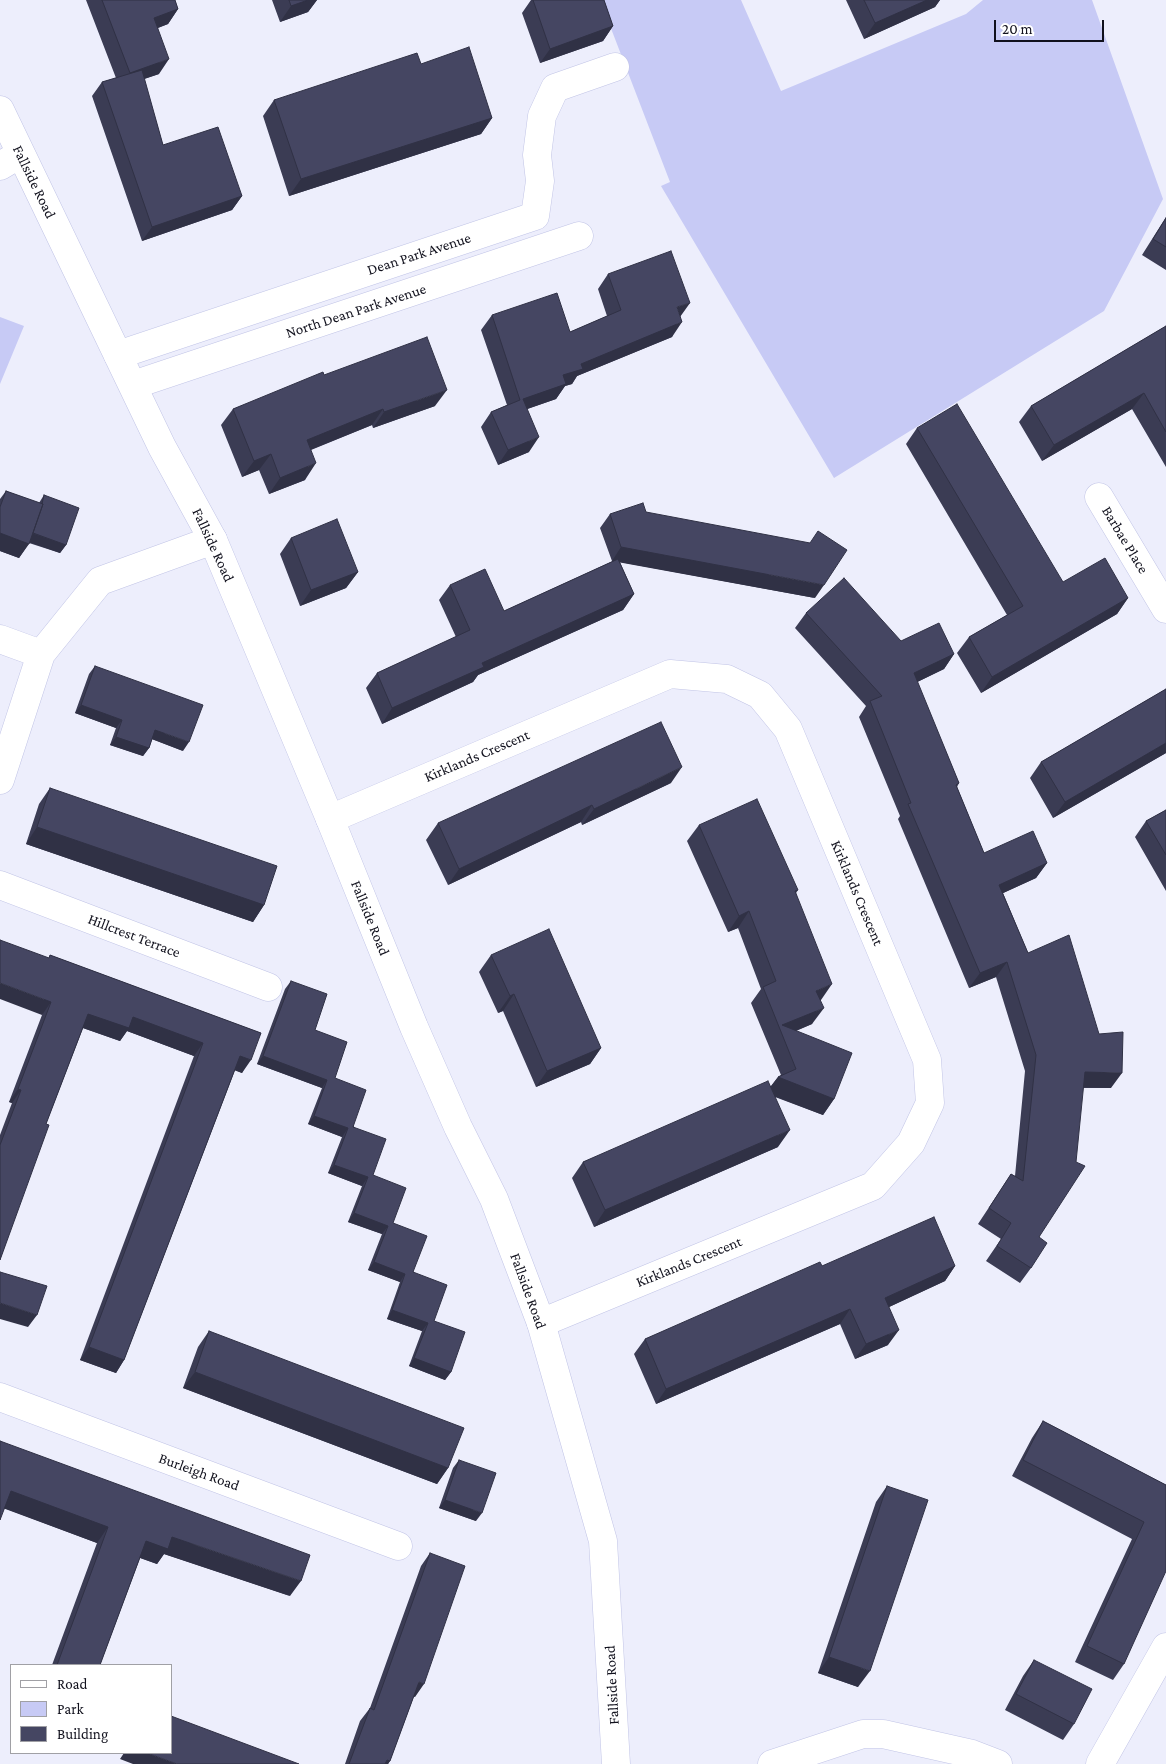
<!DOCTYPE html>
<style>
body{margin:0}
#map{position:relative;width:1166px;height:1764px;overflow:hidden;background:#edeefc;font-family:"Crimson Pro",serif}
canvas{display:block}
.legend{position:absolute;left:10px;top:1664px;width:162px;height:90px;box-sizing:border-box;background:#fff;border:1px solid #a0a0a5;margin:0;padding:6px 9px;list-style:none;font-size:15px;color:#11111d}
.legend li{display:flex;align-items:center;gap:10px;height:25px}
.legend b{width:25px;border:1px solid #a0a0a5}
.scale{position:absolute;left:994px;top:20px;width:110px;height:22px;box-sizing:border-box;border:2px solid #11111d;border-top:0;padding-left:6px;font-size:15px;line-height:18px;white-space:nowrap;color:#11111d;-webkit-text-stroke:4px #fff;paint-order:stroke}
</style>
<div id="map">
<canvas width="1166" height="1764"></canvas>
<ul class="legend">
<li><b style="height:6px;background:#fff"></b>Road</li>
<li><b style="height:14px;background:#c7caf5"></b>Park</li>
<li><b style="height:14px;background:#454662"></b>Building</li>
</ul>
<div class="scale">20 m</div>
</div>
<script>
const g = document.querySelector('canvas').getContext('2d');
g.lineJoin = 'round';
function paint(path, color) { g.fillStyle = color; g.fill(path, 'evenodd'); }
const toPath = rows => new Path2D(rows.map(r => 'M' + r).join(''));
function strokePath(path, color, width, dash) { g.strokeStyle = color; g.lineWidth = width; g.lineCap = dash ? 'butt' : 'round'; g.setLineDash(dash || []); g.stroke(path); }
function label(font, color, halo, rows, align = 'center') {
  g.font = font + ' "Crimson Pro",serif'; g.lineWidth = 5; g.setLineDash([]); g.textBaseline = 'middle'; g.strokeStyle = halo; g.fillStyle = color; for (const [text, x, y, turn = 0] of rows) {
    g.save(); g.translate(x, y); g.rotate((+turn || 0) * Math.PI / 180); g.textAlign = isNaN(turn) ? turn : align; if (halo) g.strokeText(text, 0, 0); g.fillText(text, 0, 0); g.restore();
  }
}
const green = toPath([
 [596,0,741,0,781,91,966,14,983,0,1092,0,1163,199,1104,311,834,478,661,186,670,182,607,18],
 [0,317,24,326,0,384]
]);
const minor = toPath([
 [0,166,20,154],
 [118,355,535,216,540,181,537,155,542,116,555,88,615,67],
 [133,385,579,236],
 [1099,497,1166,609],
 [0,639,41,654],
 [0,780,41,654,100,581,213,540],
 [330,819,670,674,727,679,760,695,788,729,927,1060,930,1103,911,1143,873,1186,541,1323],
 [0,885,268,987],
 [0,1397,398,1546],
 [772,1764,863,1734,883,1734,972,1754,998,1764],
 [1100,1764,1166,1647]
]);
const tertiary = toPath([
 [0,110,162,447,213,540,330,819,414,1027,458,1127,494,1199,541,1323,603,1541,616,1764]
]);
const wall = toPath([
 [86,0,175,0,178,9,168,24,158,28,159,74,144,79,163,145,242,196,232,210,142,241,92,96,102,82,116,78],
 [272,0,317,0,308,12,280,22],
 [531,0,604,0,613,26,603,41,540,63,522,13],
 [846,0,940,0,935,7,864,39],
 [421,64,492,118,481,134,289,196,263,116,274,100],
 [1166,217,1166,270,1142,255],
 [608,274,680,316,672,337,577,376,572,384,565,386,556,399,527,409,529,452,498,465,481,427,491,412,507,405,481,330,492,315,570,332,607,316,598,289],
 [1166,326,1166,467,1132,409,1042,461,1019,422,1031,406],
 [324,375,435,406,373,428,372,425,311,450,305,480,269,494,259,470,242,477,221,425,233,409],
 [917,428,1063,582,1128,598,1117,614,981,693,957,653,969,637,1007,615,906,444],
 [6,491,39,503,44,495,66,545,60,553,29,543,19,558,0,551,0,499],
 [646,512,815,598,620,562,634,594,623,610,478,675,473,682,382,724,366,688,377,673,456,637,439,600,450,585,504,611,613,561,612,561,600,528,610,514],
 [291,538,358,572,346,588,300,606,280,554],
 [806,613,901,641,954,654,944,669,917,682,959,783,957,787,984,853,1047,863,1036,878,1003,893,1028,953,1111,1088,1083,1088,1039,1237,1031,1268,1020,1283,986,1261,1001,1239,978,1224,1011,1174,1015,1176,1025,1071,996,977,969,988,898,819,900,816,859,717,866,706,795,628],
 [95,666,183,751,152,739,149,748,143,756,110,745,116,728,75,713,89,674],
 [1166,689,1166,753,1053,818,1030,778,1041,762],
 [671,783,582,825,581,822,448,885,426,840,438,823],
 [50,788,264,905,253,922,26,844,39,804],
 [1166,810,1166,891,1135,837,1146,821],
 [699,825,798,890,796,893,820,1000,812,1024,796,1031,834,1099,823,1115,775,1097,778,1147,594,1227,572,1178,583,1162,771,1086,778,1077,781,1075,751,1003,761,989,738,928,728,932,687,841],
 [50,955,261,1033,242,1073,235,1070,124,1360,116,1373,80,1360,194,1056,127,1031,120,1041,83,1028,46,1124,0,1260,0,1135,12,1103,9,1102,42,1015,49,958],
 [491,955,601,1048,590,1064,536,1087,503,1011,498,1013,479,972],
 [291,981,315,1030,335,1078,373,1175,434,1321,451,1372,445,1380,409,1366,422,1331,387,1319,400,1282,368,1270,382,1234,348,1222,362,1186,328,1173,342,1137,308,1124,322,1088,257,1064,285,989],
 [822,1266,955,1266,945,1281,889,1307,888,1345,855,1359,840,1324,656,1404,634,1354,645,1339],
 [209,1331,448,1468,437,1484,183,1388,198,1347],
 [1043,1421,1166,1485,1124,1664,1113,1680,1075,1662,1132,1539,1012,1476,1032,1438],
 [0,1441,290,1596,164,1554,157,1564,140,1558,100,1665,52,1665,97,1543,4,1508],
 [459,1460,476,1521,439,1508,453,1468],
 [887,1486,858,1687,818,1673,876,1502],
 [430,1553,415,1697,414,1696,390,1761,388,1764,345,1764,360,1721,370,1708,421,1566],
 [1034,1660,1074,1724,1063,1740,1005,1710,1023,1676]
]);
const shadedWall = toPath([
 [308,0,317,0,308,12,280,22,291,6],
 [927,0,940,0,935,7,864,39,875,23],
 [178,9,168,24,144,33,154,18],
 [613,26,603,41,540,63,550,49],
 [169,59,159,74,120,87,130,73],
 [492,118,481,134,289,196,301,179],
 [242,196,232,210,142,241,152,227],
 [690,303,680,317,677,307],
 [682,322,672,337,577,376,572,384,565,386,556,399,513,414,523,399,581,364],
 [447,390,435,406,373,428,384,412],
 [1144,393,1132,409,1042,461,1054,445],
 [383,409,372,425,295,456,307,440],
 [539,437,529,452,498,465,508,450],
 [271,454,259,470,242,477,254,461],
 [316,463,305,480,269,494,280,478],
 [0,533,29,544,19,558,0,551],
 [31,533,66,545,60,553,26,541],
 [621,547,824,585,815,598,612,561],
 [358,572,346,588,300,606,311,590],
 [634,594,623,610,478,675,473,682,382,724,392,708,482,663],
 [1128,598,1117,614,981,693,992,677],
 [954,654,944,669,903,689,914,673],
 [81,705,122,720,116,728,75,713],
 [155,730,189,742,183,751,149,738],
 [116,737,149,748,143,756,110,745],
 [1166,743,1166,753,1053,818,1065,802],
 [682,767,671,783,582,825,594,809],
 [592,805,581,822,448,885,459,869],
 [37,827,264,905,253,922,26,844],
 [1047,863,1036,878,988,900,999,885],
 [749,911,738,928,728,932,739,916],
 [1007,962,996,977,969,988,980,973],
 [0,983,51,1002,42,1015,0,999],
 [832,984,821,1000,805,1007,816,991],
 [514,994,503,1011,498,1013,510,996],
 [824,1008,812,1024,783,1036,782,1025],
 [88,1014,133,1017,203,1043,194,1056,127,1031,120,1041,80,1027],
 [601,1048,590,1064,536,1087,547,1071],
 [240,1056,251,1060,242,1073,231,1069],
 [263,1056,327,1080,322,1088,257,1064],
 [1085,1072,1122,1073,1111,1088,1074,1087],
 [778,1077,834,1099,823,1115,766,1093],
 [18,1089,21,1090,12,1103,9,1102],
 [314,1116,348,1128,342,1137,308,1124],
 [790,1130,778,1147,594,1227,605,1210],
 [334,1165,368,1177,362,1186,328,1173],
 [354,1213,388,1226,382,1234,348,1222],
 [374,1262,405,1274,400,1282,368,1270],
 [955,1266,945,1281,874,1314,885,1298],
 [0,1303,37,1315,28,1327,0,1319],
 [850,1309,840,1324,656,1404,666,1389],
 [392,1310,428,1323,422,1331,387,1319],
 [899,1330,888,1345,855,1359,866,1344],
 [89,1347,124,1360,116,1373,80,1360],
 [414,1358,451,1372,445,1380,409,1366],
 [195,1372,448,1468,437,1484,183,1388],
 [11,1491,108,1527,97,1543,0,1507],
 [445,1500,482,1513,476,1521,439,1508],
 [172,1537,301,1581,290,1596,164,1554,157,1564,135,1556,146,1541],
 [829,1657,870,1671,858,1687,818,1673],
 [419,1682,424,1684,415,1697,410,1695],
 [124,1753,147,1753,177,1764,133,1764,120,1759],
 [387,1760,390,1761,388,1764,384,1764]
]);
const building = toPath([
 [102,0,175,0,178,9,154,18,169,59,130,73,102,0],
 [289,0,308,0,291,6,289,0],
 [533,0,604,0,613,26,550,49,533,0],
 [864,0,927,0,875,23,864,0],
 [469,47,492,118,301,179,274,100,417,53,421,64,469,47],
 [142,70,163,145,218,127,242,196,152,227,102,82,142,70],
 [1166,218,1166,247,1153,239,1166,218],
 [671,251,690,303,677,307,682,322,581,364,583,369,563,375,566,384,523,399,539,437,508,450,491,412,520,400,492,315,557,293,570,332,621,310,608,274,671,251],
 [1166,326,1166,432,1144,393,1054,445,1031,406,1166,326],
 [427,337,447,390,384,412,383,409,307,440,316,463,280,478,271,454,254,461,233,409,323,372,324,375,427,337],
 [957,404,1063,582,1105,558,1128,598,992,677,969,637,1023,606,917,428,957,404],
 [6,491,43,504,29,544,0,533,0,507,6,491],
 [44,495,79,508,66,545,33,533,43,504,42,504,44,495],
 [643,503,646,512,810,543,818,531,847,550,824,585,621,547,610,514,643,503],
 [337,519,358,572,311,590,291,538,337,519],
 [618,559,634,594,482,663,484,667,392,708,377,673,470,630,450,585,485,569,504,611,618,559],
 [844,578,901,641,939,623,954,654,914,673,959,783,956,785,984,853,1033,831,1047,863,999,885,1028,953,1069,935,1099,1034,1123,1032,1122,1073,1085,1072,1076,1162,1085,1166,1039,1237,1047,1243,1031,1268,997,1246,1011,1223,989,1208,1011,1174,1023,1181,1036,1055,1007,962,980,973,908,804,911,803,870,701,882,696,806,613,844,578],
 [95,666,203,705,189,742,155,730,149,748,116,737,122,720,81,705,95,666],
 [1166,689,1166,743,1065,802,1041,762,1166,689],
 [661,722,682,767,594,809,592,805,459,869,438,823,661,722],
 [50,788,277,866,264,905,37,827,50,788],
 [757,799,798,890,795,891,832,984,816,991,824,1008,782,1025,852,1053,834,1099,778,1077,796,1069,763,987,776,981,749,911,739,916,699,825,757,799],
 [1166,810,1166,855,1146,821,1166,810],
 [549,929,601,1048,547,1071,514,994,510,996,491,955,549,929],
 [0,940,49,958,50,955,261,1033,251,1060,240,1056,124,1360,89,1347,203,1043,133,1017,129,1028,88,1014,46,1124,49,1125,0,1260,0,1145,21,1090,18,1089,51,1002,0,983,0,940],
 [291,981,327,994,315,1030,347,1042,335,1078,366,1090,353,1127,386,1139,373,1175,406,1188,393,1223,427,1236,413,1272,447,1285,434,1321,465,1332,451,1372,414,1358,428,1323,392,1310,405,1274,374,1262,388,1226,354,1213,368,1177,334,1165,348,1128,314,1116,327,1080,263,1056,291,981],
 [768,1081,790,1130,605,1210,583,1162,768,1081],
 [934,1217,955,1266,885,1298,899,1330,866,1344,850,1309,666,1389,645,1339,820,1262,822,1266,934,1217],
 [0,1272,47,1286,37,1315,0,1303,0,1272],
 [209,1331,464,1428,448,1468,195,1372,209,1331],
 [1043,1421,1166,1485,1166,1571,1124,1664,1087,1646,1144,1522,1023,1460,1043,1421],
 [0,1441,310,1555,301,1581,172,1537,168,1549,146,1541,100,1665,57,1665,108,1527,11,1491,0,1520,0,1441],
 [459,1460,496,1473,482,1513,445,1500,459,1460],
 [887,1486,928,1500,870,1671,829,1657,887,1486],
 [430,1553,465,1566,424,1684,419,1682,390,1761,387,1760,385,1764,349,1764,370,1708,374,1710,430,1553],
 [1034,1660,1092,1689,1074,1724,1016,1694,1034,1660],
 [171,1716,299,1764,177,1764,147,1753,171,1753,171,1716]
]);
const streetNames = [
 ["Fallside Road",34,182,64],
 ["Dean Park Avenue",419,254,-18],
 ["North Dean Park Avenue",356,311,-18],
 ["Barbae Place",1125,540,59],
 ["Fallside Road",213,545,65],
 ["Kirklands Crescent",477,756,-23],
 ["Kirklands Crescent",857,893,67],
 ["Fallside Road",370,918,68],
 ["Hillcrest Terrace",134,936,21],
 ["Kirklands Crescent",689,1262,-22],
 ["Fallside Road",528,1291,70],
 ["Burleigh Road",199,1472,20],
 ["Fallside Road",612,1685,-93]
];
paint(green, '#c7caf5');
strokePath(minor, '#c1c4e6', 29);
strokePath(tertiary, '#c1c4e6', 29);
strokePath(minor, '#fff', 28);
strokePath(tertiary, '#fff', 28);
paint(wall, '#3b3c54');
paint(shadedWall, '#303145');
paint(building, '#454662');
strokePath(building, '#303145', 1);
label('15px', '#11111d', '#fff', streetNames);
</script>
